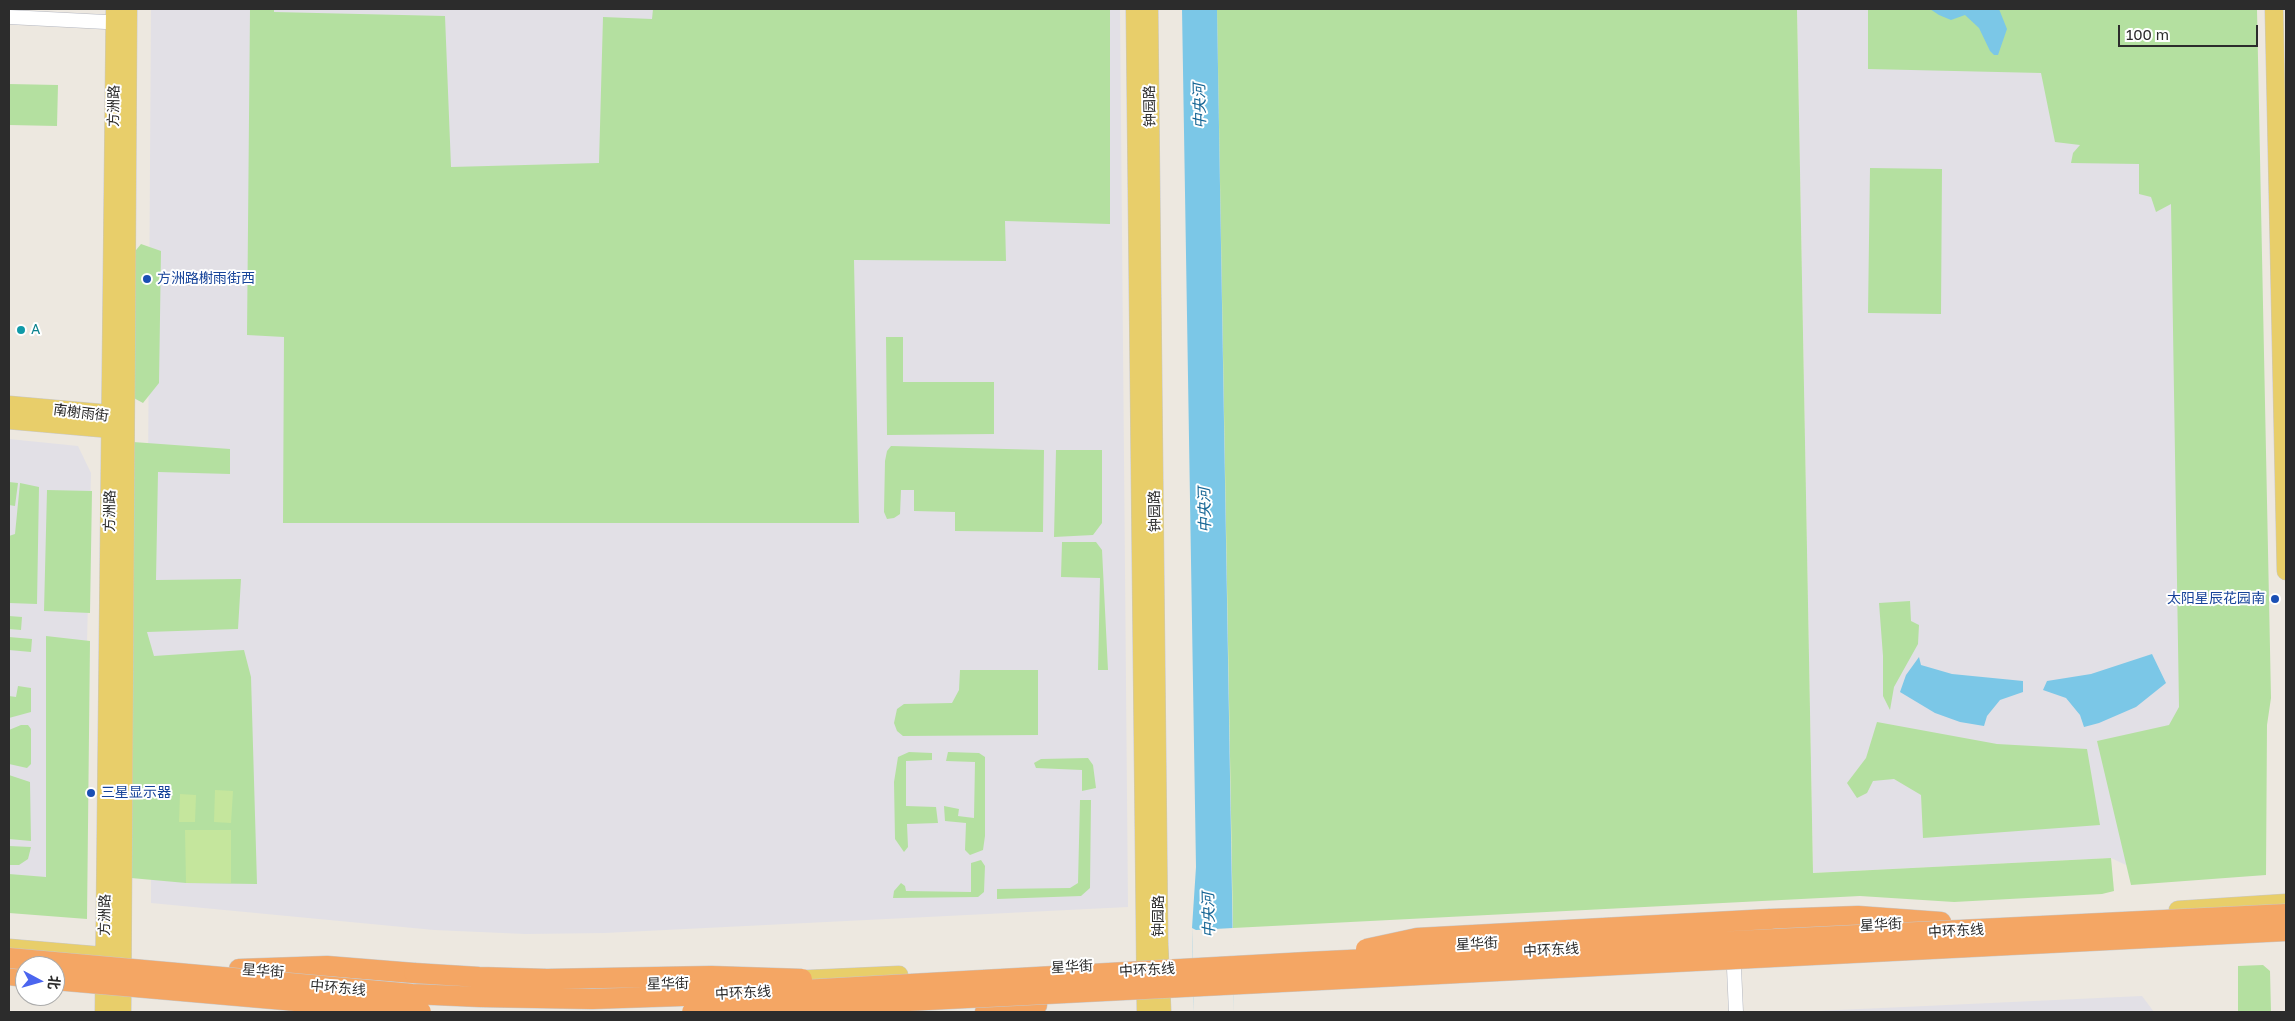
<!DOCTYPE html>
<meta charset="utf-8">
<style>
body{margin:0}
#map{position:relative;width:2295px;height:1021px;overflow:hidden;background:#ede8e0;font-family:"Golos Text","Noto Sans SC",sans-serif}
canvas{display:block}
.frame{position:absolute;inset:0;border:10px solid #2c2c2c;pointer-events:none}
.north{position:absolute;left:15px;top:956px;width:50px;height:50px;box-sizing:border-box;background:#fff;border:1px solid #ababab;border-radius:50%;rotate:96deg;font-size:14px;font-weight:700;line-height:20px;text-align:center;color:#2c2c2c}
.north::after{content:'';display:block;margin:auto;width:18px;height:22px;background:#4b65ef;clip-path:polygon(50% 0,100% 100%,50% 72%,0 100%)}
.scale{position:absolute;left:2118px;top:25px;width:140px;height:22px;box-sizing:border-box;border:2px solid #2c2c2c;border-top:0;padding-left:6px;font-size:15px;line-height:18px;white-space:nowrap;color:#2c2c2c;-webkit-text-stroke:4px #fff;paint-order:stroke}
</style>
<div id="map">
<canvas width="2295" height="1021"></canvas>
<div class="frame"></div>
<div class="north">北</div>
<div class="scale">100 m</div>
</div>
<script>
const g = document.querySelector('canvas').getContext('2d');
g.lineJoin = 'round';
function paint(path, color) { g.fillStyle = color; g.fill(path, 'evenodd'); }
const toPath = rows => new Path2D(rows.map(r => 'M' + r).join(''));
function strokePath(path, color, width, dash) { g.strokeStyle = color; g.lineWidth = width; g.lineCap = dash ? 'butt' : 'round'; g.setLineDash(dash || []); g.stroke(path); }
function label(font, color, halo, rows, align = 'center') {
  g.font = font + ' "Golos Text","Noto Sans SC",sans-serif'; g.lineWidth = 4; g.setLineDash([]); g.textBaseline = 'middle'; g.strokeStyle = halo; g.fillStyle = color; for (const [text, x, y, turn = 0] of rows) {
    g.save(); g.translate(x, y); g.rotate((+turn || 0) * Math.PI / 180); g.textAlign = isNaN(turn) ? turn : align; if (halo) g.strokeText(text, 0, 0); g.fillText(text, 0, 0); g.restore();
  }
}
const industrial = toPath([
 [151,9,1120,9,1128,907,605,933,525,934,434,930,151,903,151,832,146,787],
 [1797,9,2216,9,2233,780,2126,865,2111,858,1813,873],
 [9,439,78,446,91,473,81,899,9,891],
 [2142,996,2154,1012,1795,1012]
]);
const green = toPath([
 [250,9,274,9,274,12,445,16,451,167,599,163,603,17,652,19,653,9,1110,9,1110,224,1005,221,1006,261,854,260,859,523,283,523,284,337,247,335],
 [1217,9,1797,9,1813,873,2111,858,2114,891,2102,894,1954,902,1860,896,1233,928],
 [1868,9,2257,9,2271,698,2267,725,2266,875,2131,885,2097,741,2169,725,2179,707,2171,204,2156,212,2151,197,2139,194,2139,164,2071,163,2073,153,2080,145,2055,142,2041,73,1868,69],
 [9,84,58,85,57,126,9,125],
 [1870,168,1942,169,1941,314,1868,313],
 [141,244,161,251,159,383,143,403,130,396,132,255],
 [886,337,903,337,903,382,994,382,994,434,887,435],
 [133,442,230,449,230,474,158,472,156,580,241,579,238,629,147,632,154,656,244,650,251,677,257,884,186,883,131,878],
 [891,446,1044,450,1043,532,955,531,955,512,914,511,914,490,901,490,900,514,894,518,887,519,884,512,885,461,887,451],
 [1056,450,1102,450,1102,523,1093,535,1054,537],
 [9,482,18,483,15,506,9,505],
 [20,483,39,487,37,604,9,603,9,536,15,534],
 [47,490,92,491,90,613,44,611],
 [1062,542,1096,542,1102,550,1108,670,1098,670,1100,578,1061,577],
 [1910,601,1911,621,1919,625,1918,644,1894,687,1890,710,1883,696,1883,656,1879,603],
 [9,616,22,617,21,630,9,629],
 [46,636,90,641,87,919,9,913,9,874,46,877],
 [9,637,32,639,31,652,9,650],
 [960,670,1038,670,1038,735,903,736,897,731,894,723,897,709,904,704,952,703,959,690],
 [18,686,31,688,31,712,9,718,9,696,16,697],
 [1877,722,1997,744,2087,749,2100,825,1923,838,1921,795,1894,779,1873,781,1867,793,1857,798,1847,783,1866,758],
 [21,725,28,725,31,729,31,764,27,768,9,764,9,730],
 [909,752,932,753,932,760,906,761,906,806,936,807,938,823,907,824,908,847,904,852,895,839,894,782,898,757],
 [948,752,979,753,985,757,985,836,983,850,970,855,965,850,966,823,945,821,944,806,959,809,958,816,974,818,975,762,946,761],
 [1088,758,1093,765,1096,788,1082,791,1082,770,1036,768,1034,763,1041,759],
 [9,775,30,782,31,841,9,839],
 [1080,800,1091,800,1090,888,1081,896,997,899,997,889,1070,888,1078,883],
 [9,846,31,847,28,859,19,865,9,865],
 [981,860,985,866,984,892,978,897,893,898,894,891,901,883,905,886,906,891,971,892,971,863],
 [2263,965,2270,971,2271,1012,2238,1012,2238,966]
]);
const pitch = toPath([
 [215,790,233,791,231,823,214,822],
 [180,794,196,795,195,822,179,822],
 [185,830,231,830,231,883,186,883]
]);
const water = toPath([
 [1182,9,1217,9,1234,1012,1194,1012,1192,928,1196,867],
 [1930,9,1999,9,2007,29,1998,55,1994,55,1990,51,1979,28,1965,15,1951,20,1939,15],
 [2152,654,2166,683,2136,707,2099,723,2084,727,2080,715,2066,698,2043,690,2047,681,2091,674],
 [1919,657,1921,665,1952,674,2023,681,2023,692,2000,700,1987,716,1984,726,1960,722,1935,713,1900,692,1906,675]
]);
const pier = toPath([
 [1192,928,1196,930,1233,928,1234,1012,1194,1012]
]);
const minor = toPath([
 [9,17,125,23],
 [1734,968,1736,1012]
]);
const major = toPath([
 [1135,9,1146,1012],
 [1149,9,1159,944,1162,1012],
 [2274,9,2286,571],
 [9,405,111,414,120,420],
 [9,420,111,429,122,424],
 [2178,910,2286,903],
 [9,948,103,956],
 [788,980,899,975],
 [104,1012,115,9],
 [122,1012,128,9]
]);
const highway = toPath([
 [1770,919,1858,916,1941,922],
 [239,969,327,966,414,973],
 [9,975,25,977],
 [985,1012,1037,1005]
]);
const highwayBridge = toPath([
 [1366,949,1417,938,1770,919],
 [9,958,412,994,480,997,592,999,712,995,1307,962,2286,914],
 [414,973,479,977,547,979,711,976,802,979],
 [55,980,421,1012],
 [692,1012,2286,931]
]);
const markers = [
 [147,279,5,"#1a4fb4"],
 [21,330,5,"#0f9aa8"],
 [2275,599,5,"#1a4fb4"],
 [91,793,5,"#1a4fb4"]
];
const streetNames = [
 ["方洲路",114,106,-89],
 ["钟园路",1150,106,-91],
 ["南榭雨街",81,413,7],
 ["方洲路",110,511,-89],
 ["钟园路",1155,511,-91],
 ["方洲路",105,915,-89],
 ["钟园路",1159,916,-90],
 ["星华街",1881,925,-3],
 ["中环东线",1956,931,-3],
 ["星华街",1477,944,-3],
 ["中环东线",1551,950,-3],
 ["星华街",1072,967,-3],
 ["中环东线",1147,970,-3],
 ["星华街",263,971,4],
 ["星华街",668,984,-1],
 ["中环东线",338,988,5],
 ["中环东线",743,993,-3]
];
const transitNames = [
 ["方洲路榭雨街西",157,279],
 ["太阳星辰花园南",2265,599,"right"],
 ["三星显示器",101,793]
];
const cultureNames = [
 ["A",31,330]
];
const waterNames = [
 ["中央河",1200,106,-91],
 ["中央河",1205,510,-91],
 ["中央河",1209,915,-91]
];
paint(industrial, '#e2e0e6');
paint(green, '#b4e0a0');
paint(pitch, '#c5e69d');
paint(water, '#7bc7e7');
paint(pier, '#ede8e0');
strokePath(minor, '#b3b6bf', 15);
strokePath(major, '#c8c8c8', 19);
strokePath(highway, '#c8c8c8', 21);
strokePath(minor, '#fff', 14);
strokePath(major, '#e8ce6a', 18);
strokePath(highway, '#f4a664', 20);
strokePath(highwayBridge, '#c8c8c8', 21, []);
strokePath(highwayBridge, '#f4a664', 20);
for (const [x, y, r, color] of markers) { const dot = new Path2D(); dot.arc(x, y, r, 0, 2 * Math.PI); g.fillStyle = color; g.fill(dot); strokePath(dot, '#fff', 2); }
label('14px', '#2c2c2c', '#fff', streetNames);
label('14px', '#164399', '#fff', transitNames, 'left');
label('14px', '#0d838f', '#fff', cultureNames, 'left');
label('italic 15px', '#176796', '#fff', waterNames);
</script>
